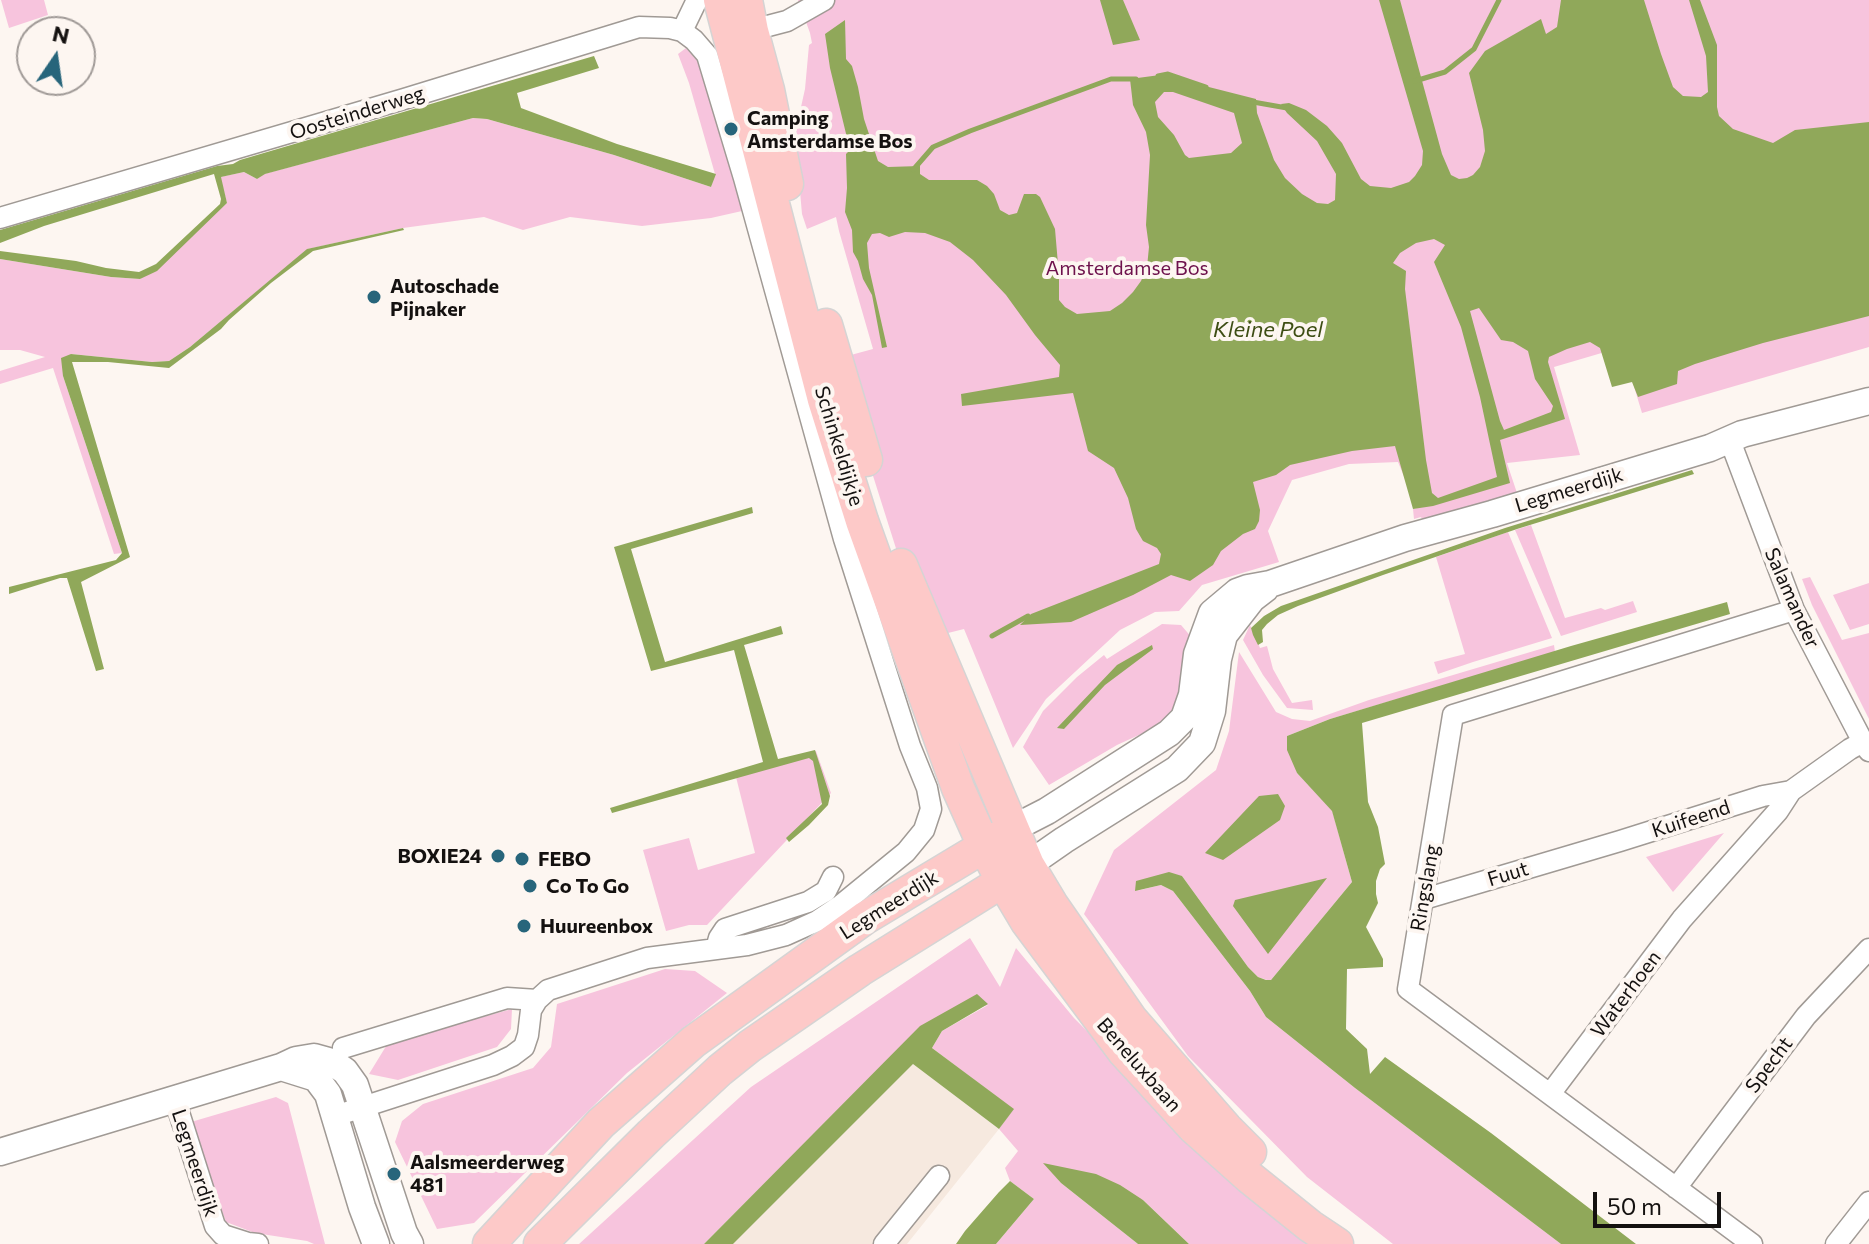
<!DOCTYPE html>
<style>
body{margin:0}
#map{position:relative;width:1869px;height:1244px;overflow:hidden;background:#fdf6f1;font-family:Commissioner,sans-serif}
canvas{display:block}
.north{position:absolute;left:16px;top:16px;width:80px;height:80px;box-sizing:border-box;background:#fdf6f1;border:2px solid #a09a97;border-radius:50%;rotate:13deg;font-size:22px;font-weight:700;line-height:32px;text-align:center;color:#141110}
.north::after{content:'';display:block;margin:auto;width:28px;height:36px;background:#27657b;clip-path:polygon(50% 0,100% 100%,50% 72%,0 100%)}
.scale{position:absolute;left:1593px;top:1192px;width:128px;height:36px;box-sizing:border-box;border:4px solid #141110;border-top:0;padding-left:10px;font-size:24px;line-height:28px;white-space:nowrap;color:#141110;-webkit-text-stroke:6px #fdf6f1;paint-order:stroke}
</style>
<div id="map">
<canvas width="1869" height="1244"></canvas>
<div class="north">N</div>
<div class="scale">50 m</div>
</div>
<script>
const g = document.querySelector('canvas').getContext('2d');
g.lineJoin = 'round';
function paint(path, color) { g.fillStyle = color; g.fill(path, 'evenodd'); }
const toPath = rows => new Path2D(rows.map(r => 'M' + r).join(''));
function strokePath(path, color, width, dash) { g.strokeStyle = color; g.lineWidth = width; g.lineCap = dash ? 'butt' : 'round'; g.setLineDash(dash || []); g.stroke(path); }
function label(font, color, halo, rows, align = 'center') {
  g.font = font + ' Commissioner,sans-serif'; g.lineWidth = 8; g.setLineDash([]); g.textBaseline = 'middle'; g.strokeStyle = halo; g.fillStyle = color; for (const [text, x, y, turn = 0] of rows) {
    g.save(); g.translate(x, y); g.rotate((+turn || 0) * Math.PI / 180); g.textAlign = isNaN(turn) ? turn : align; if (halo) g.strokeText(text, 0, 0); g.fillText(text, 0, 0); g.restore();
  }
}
const built = toPath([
 [913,1064,999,1129,907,1244,733,1244]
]);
const green = toPath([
 [1,0,44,0,48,15,9,28],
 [798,0,1869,0,1869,347,1642,413,1622,347,1554,367,1580,455,1507,463,1517,493,1422,519,1421,517,1414,519,1413,509,1417,508,1398,462,1349,464,1292,480,1268,531,1279,562,1202,585,1179,611,1155,612,1120,630,1046,699,1013,748,964,629,936,636,919,621,836,359,873,349,839,231,836,217,807,229,802,214,799,180,793,143,805,89,809,45,812,43,810,33],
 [686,48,701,65,740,185,742,211,711,218,642,226,570,217,523,230,484,217,403,228,308,249,190,347,169,361,152,362,71,354,63,376,122,553,114,554,53,368,0,384,0,371,45,357,20,350,0,350,0,259,111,277,140,279,227,203,220,177,244,172,257,179,264,174,473,118,487,119,614,155,711,187,715,174,689,83,678,54],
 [1531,525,1565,618,1601,608,1605,610,1633,601,1637,612,1561,636,1515,530],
 [1508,532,1552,638,1473,662,1438,674,1434,662,1465,654,1436,557],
 [1810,577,1842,640,1869,633,1869,719,1812,605,1802,579],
 [1869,583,1869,624,1850,630,1833,595],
 [1162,624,1181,625,1193,639,1184,697,1163,724,1117,745,1049,785,1023,747,1043,711,1077,677,1104,655,1107,659],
 [1250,625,1260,648,1267,646,1273,669,1292,703,1312,700,1313,710,1287,708,1263,675,1243,640],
 [1554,645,1555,652,1330,719,1287,736,1297,773,1332,810,1352,882,1271,980,1267,980,1258,977,1248,967,1182,876,1136,891,1161,885,1173,891,1250,991,1266,1017,1355,1088,1561,1244,1393,1244,1307,1177,1188,1056,1084,914,1114,850,1216,770,1229,731,1239,652,1276,712,1292,719,1310,721,1369,700],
 [816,751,831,793,707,925,689,925,666,931,643,850,689,838,698,870,755,853,735,773],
 [1724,833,1673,892,1646,857],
 [970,938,1000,987,1016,948,1074,1018,1226,1170,1322,1244,1189,1244,1143,1200,1045,1164,1061,1183,1138,1244,996,1244,1034,1199,1010,1181,1005,1168,1018,1151,999,1129,1013,1109,932,1048,942,1031,988,1005,920,1027,704,1244,579,1244,751,1087],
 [665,969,695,971,727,993,627,1073,474,1223,437,1229,395,1142,402,1121,423,1104,533,1068,551,1047,557,1004],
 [512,1009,511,1029,497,1047,398,1080,369,1074,388,1043],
 [276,1097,288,1103,325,1244,314,1244,307,1241,255,1233,226,1222,191,1122]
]);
const water = toPath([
 [1100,0,1123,0,1140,40,1113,45],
 [1379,0,1400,0,1442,154,1451,175,1459,179,1467,178,1473,175,1480,167,1485,151,1483,130,1469,73,1485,51,1541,19,1546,34,1557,27,1561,0,1644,0,1661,54,1673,87,1683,96,1701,97,1708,92,1706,56,1689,0,1700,0,1717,45,1717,107,1719,116,1733,129,1773,143,1795,130,1869,122,1869,316,1763,343,1695,364,1678,371,1677,384,1638,397,1632,382,1612,387,1600,348,1590,342,1567,349,1549,357,1548,362,1565,419,1500,440,1510,483,1433,506,1413,509,1395,446,1352,451,1290,465,1276,475,1253,482,1260,510,1259,521,1255,529,1243,534,1221,551,1213,565,1190,581,1171,575,1133,595,1071,622,1020,625,1031,614,1159,564,1161,554,1157,548,1143,541,1136,529,1128,498,1114,468,1088,451,1073,393,962,406,961,394,1059,377,1060,365,1035,335,1006,295,973,260,950,242,925,233,905,232,889,237,880,233,872,234,867,243,869,268,887,347,882,348,872,295,863,279,858,261,853,252,852,230,845,212,847,188,846,154,850,150,830,68,825,34,845,20,846,59,852,66,858,87,864,119,878,161,888,167,920,166,920,174,929,180,977,180,987,186,994,194,1000,210,1009,215,1017,213,1024,194,1036,194,1040,197,1055,229,1059,276,1059,300,1065,307,1077,314,1110,311,1122,303,1133,292,1141,281,1147,267,1149,247,1146,225,1150,155,1146,132,1133,105,1130,79,1160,75,1175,76,1197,84,1256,99,1257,113,1274,160,1285,178,1302,194,1317,203,1328,204,1335,200,1336,174,1317,141,1287,113,1281,104,1289,103,1306,110,1327,126,1342,143,1361,179,1370,186,1391,188,1409,182,1415,176,1422,165,1423,151],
 [1164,92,1173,92,1234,113,1242,143,1231,153,1189,158,1185,155,1174,135,1158,117,1155,102],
 [1434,239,1445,245,1434,262,1461,327,1480,397,1497,477,1438,498,1432,493,1426,460,1405,289,1406,271,1393,263,1400,253,1416,243],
 [1479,308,1501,340,1513,342,1528,351,1535,379,1553,406,1551,412,1504,430,1500,421,1470,311],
 [594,56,599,68,517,93,521,108,617,144,716,174,711,187,614,155,487,119,473,118,265,174,257,179,244,172,221,177,227,203,157,271,140,279,111,277,0,259,0,251,76,261,106,268,139,272,156,264,220,204,221,199,214,174,44,226,0,243,0,230,217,166,233,164,240,160],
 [403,228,404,230,313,251,271,283,229,320,221,329,169,368,108,362,72,362,130,557,81,582,104,669,96,671,67,578,60,578,9,594,9,587,116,560,122,553,63,376,61,358,71,354,152,362,169,361,190,347,307,249],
 [1692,470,1694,474,1517,529,1383,575,1298,606,1278,615,1267,624,1262,630,1263,642,1258,645,1253,635,1251,628,1264,616,1281,606,1505,528],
 [752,507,753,513,631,549,665,662,781,626,783,634,744,645,778,759,815,750,830,796,828,805,809,825,789,842,786,838,822,804,813,761,809,758,612,813,610,808,763,762,734,650,651,671,614,547],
 [1727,602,1730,614,1362,723,1368,802,1378,827,1385,864,1380,869,1376,881,1376,894,1378,903,1366,927,1383,959,1383,967,1347,969,1346,1029,1367,1049,1370,1074,1385,1057,1491,1133,1636,1244,1561,1244,1355,1088,1266,1017,1250,991,1173,891,1161,885,1135,891,1136,881,1169,872,1182,876,1248,967,1258,977,1266,980,1271,980,1352,882,1332,811,1297,773,1287,750,1287,736,1330,719,1571,646],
 [1152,645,1153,649,1105,685,1064,729,1057,728,1117,665],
 [1278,794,1285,806,1280,820,1223,860,1205,853,1259,796],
 [1327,878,1268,954,1233,906,1235,900],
 [977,994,988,1004,942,1031,932,1048,1014,1109,999,1129,913,1064,733,1244,704,1244,920,1026],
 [1043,1163,1096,1174,1120,1185,1143,1200,1189,1244,1138,1244,1061,1183],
 [1010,1181,1034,1199,996,1244,956,1244,965,1231,999,1192]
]);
const stream = toPath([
 [1158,76,1168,74,1206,87],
 [1415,81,1445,72,1474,49,1499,0],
 [1253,102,1287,108],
 [913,170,933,147,970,131,1111,79,1136,79],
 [992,636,1028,616]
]);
const minor = toPath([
 [682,31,697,0],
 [741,33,787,21,824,0],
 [0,218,404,99,639,27,670,28,682,31,694,40,707,55,744,178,844,539,910,746,927,788,931,809,924,830,906,852,841,905,817,921,786,935,747,945,647,958,548,990,537,1000,531,1010,528,1035,524,1047,512,1056,493,1065,335,1116],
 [1729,438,1794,610,1863,742,1869,751],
 [1424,899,1620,841,1763,796,1791,791],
 [716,949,719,938,725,929,808,902,826,891,833,877],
 [343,1048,507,998,537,1000],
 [1550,1094,1682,919,1778,811,1791,791,1850,749,1863,742],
 [175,1100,215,1226,223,1235,248,1243,258,1244],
 [1676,1188,1806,1016,1869,949],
 [884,1244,939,1176],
 [1752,1244,1408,989,1453,715,1794,610],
 [1836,1244,1869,1202]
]);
const tertiary = toPath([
 [1012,829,1047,811,1169,733,1184,718,1192,695,1197,654,1212,613,1237,592,1248,588,1270,584,1405,538,1492,514,1710,448,1742,434,1869,401],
 [1028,865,1064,840,1177,769,1202,743,1212,711,1218,659,1224,635,1252,599,1265,589],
 [281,1067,316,1078,328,1094,362,1207,376,1244],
 [0,1152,281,1067,296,1060,314,1057,332,1062,345,1071,355,1085,404,1233,410,1244]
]);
const primary = toPath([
 [720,0,824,400,862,521,958,788,984,846,1002,880,1027,922,1124,1052,1193,1127,1249,1177,1310,1226,1337,1244],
 [746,0,752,31,768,90,787,184],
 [826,325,866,460],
 [901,565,1028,865,1052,905,1131,1019,1226,1128,1250,1152],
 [489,1244,601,1123,693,1042,865,918,1003,835],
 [540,1244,651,1134,720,1070,750,1046,860,970,1019,871]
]);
const markers = [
 [731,129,8,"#27657b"],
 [374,297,8,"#27657b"],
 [498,856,8,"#27657b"],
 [522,859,8,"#27657b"],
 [530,886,8,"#27657b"],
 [524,926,8,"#27657b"],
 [394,1174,8,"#27657b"]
];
const streetNames = [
 ["Oosteinderweg",357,113,-17],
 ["Schinkeldijkje",839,446,73],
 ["Legmeerdijk",1569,490,-17],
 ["Salamander",1792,598,66],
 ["Kuifeend",1691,819,-18],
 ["Fuut",1508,874,-17],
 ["Ringslang",1425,888,-80],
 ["Legmeerdijk",889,905,-32],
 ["Waterhoen",1626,994,-53],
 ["Beneluxbaan",1139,1065,49],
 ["Specht",1769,1065,-53],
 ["Legmeerdijk",195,1163,72]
];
const poiNames = [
 ["Camping",747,118],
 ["Amsterdamse Bos",747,141],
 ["Autoschade",390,286],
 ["Pijnaker",390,309],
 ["BOXIE24",482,856,"right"],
 ["FEBO",538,859],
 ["Co To Go",546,886],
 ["Huureenbox",540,926],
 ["Aalsmeerderweg",410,1162],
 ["481",410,1185]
];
const parkNames = [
 ["Amsterdamse Bos",1127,268]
];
const waterNames = [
 ["Kleine Poel",1268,330]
];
paint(built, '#f6e9df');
paint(green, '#f7c4dd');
paint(water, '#90a85a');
strokePath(stream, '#90a85a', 5);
strokePath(minor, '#a09a95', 23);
strokePath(tertiary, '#a09a95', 29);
strokePath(primary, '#d5d4d4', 35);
strokePath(minor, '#fff', 20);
strokePath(tertiary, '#fff', 26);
strokePath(primary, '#fdc9c8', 32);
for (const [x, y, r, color] of markers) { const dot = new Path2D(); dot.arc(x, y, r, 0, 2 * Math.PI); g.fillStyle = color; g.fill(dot); strokePath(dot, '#fdf6f1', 3); }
label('20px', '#141110', '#fdf6f1', streetNames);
label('bold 20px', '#141110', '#fdf6f1', poiNames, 'left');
label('20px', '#6d114c', '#fdf6f1', parkNames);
label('italic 22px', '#3e4e15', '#fdf6f1', waterNames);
</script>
